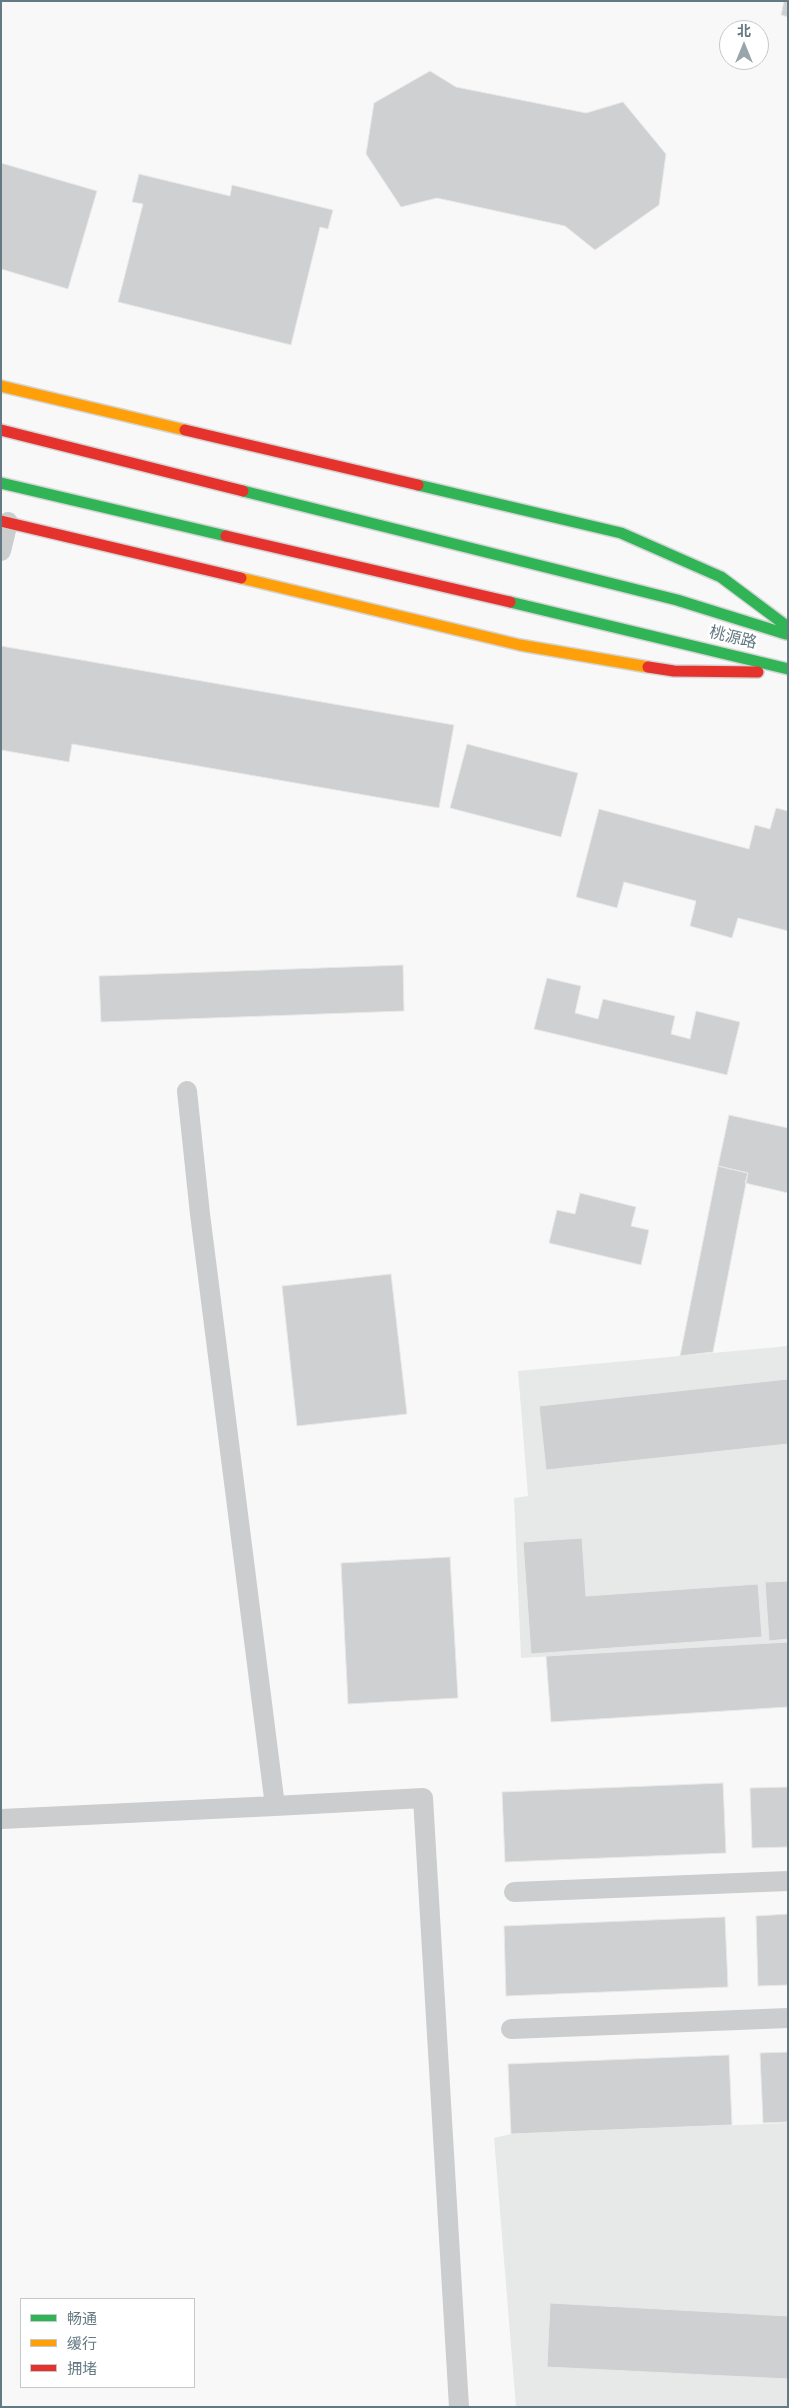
<!DOCTYPE html>
<meta charset="utf-8">
<style>
body{margin:0}
#map{position:relative;width:789px;height:2408px;overflow:hidden;background:#f8f8f8;font-family:"Noto Sans","Noto Sans SC",sans-serif}
canvas{display:block}
.frame{position:absolute;inset:0;border:2px solid #647982;pointer-events:none}
.legend{position:absolute;left:20px;top:2298px;width:175px;height:90px;box-sizing:border-box;background:#fff;border:1px solid #c1c9cd;margin:0;padding:6px 9px;list-style:none;font-size:15px;color:#647982}
.legend li{display:flex;align-items:center;gap:10px;height:25px}
.legend b{width:25px;border:1px solid #c1c9cd}
.north{position:absolute;left:719px;top:20px;width:50px;height:50px;box-sizing:border-box;background:#fff;border:1px solid #c1c9cd;border-radius:50%;rotate:0deg;font-size:14px;font-weight:700;line-height:20px;text-align:center;color:#647982}
.north::after{content:'';display:block;margin:auto;width:18px;height:22px;background:#98a5ab;clip-path:polygon(50% 0,100% 100%,50% 72%,0 100%)}
</style>
<div id="map">
<canvas width="789" height="2408"></canvas>
<div class="frame"></div>
<ul class="legend">
<li><b style="height:6px;background:#30b455"></b>畅通</li>
<li><b style="height:6px;background:#ff9f0a"></b>缓行</li>
<li><b style="height:6px;background:#e5322d"></b>拥堵</li>
</ul>
<div class="north">北</div>
</div>
<script>
const g = document.querySelector('canvas').getContext('2d');
g.lineJoin = 'round';
function paint(path, color) { g.fillStyle = color; g.fill(path, 'evenodd'); }
const toPath = rows => new Path2D(rows.map(r => 'M' + r).join(''));
function strokePath(path, color, width, dash) { g.strokeStyle = color; g.lineWidth = width; g.lineCap = dash ? 'butt' : 'round'; g.setLineDash(dash || []); g.stroke(path); }
function label(font, color, halo, rows, align = 'center') {
  g.font = font + ' "Noto Sans","Noto Sans SC",sans-serif'; g.lineWidth = 5; g.setLineDash([]); g.textBaseline = 'middle'; g.strokeStyle = halo; g.fillStyle = color; for (const [text, x, y, turn = 0] of rows) {
    g.save(); g.translate(x, y); g.rotate((+turn || 0) * Math.PI / 180); g.textAlign = isNaN(turn) ? turn : align; if (halo) g.strokeText(text, 0, 0); g.fillText(text, 0, 0); g.restore();
  }
}
const built = toPath([
 [788,1346,788,1642,521,1658,514,1498,528,1496,518,1371],
 [788,2123,788,2407,516,2407,494,2138,511,2134]
]);
const building = toPath([
 [784,1,788,1,788,17,781,15,784,1],
 [430,71,456,87,586,113,623,102,666,154,659,205,595,250,565,226,437,198,401,207,366,154,374,103,430,71],
 [1,163,97,191,68,289,1,269,1,163],
 [139,174,230,196,232,185,333,210,328,229,320,227,291,345,118,302,143,204,132,202,139,174],
 [1,646,454,725,439,808,72,744,69,762,1,750,1,646],
 [467,744,578,773,561,837,450,808,467,744],
 [776,808,788,811,788,931,738,918,732,938,690,926,696,901,624,882,617,908,576,897,599,809,749,849,755,825,770,829,776,808],
 [403,965,404,1011,101,1022,99,976,403,965],
 [547,978,581,986,575,1013,598,1019,603,999,675,1016,671,1034,690,1039,696,1011,740,1022,727,1075,534,1029,547,978],
 [729,1115,788,1128,788,1193,745,1183,748,1173,718,1166,729,1115],
 [718,1166,748,1173,713,1352,680,1356,718,1166],
 [580,1193,636,1207,631,1226,649,1230,641,1265,549,1243,557,1210,575,1214,580,1193],
 [391,1274,407,1414,297,1426,282,1286,391,1274],
 [788,1379,788,1444,546,1470,539,1406,788,1379],
 [582,1538,586,1596,758,1584,762,1637,531,1654,523,1542,582,1538],
 [450,1557,458,1698,348,1704,341,1563,450,1557],
 [788,1581,788,1639,769,1641,765,1582,788,1581],
 [788,1642,788,1707,551,1722,546,1656,788,1642],
 [723,1783,726,1853,505,1862,502,1792,723,1783],
 [788,1787,788,1847,752,1848,750,1788,788,1787],
 [788,1914,788,1985,758,1986,756,1916,788,1914],
 [725,1917,728,1987,506,1996,504,1926,725,1917],
 [788,2052,788,2122,763,2123,760,2053,788,2052],
 [729,2055,732,2125,511,2134,508,2064,729,2055],
 [550,2303,788,2316,788,2379,547,2367,550,2303]
]);
const lane = toPath([
 [1,551,8,522],
 [275,1806,423,1798,459,2407],
 [1,1819,275,1806,200,1214,187,1091],
 [514,1892,788,1881],
 [511,2029,788,2018]
]);
const fast = toPath([
 [1,483,226,536],
 [418,485,621,533,721,577,788,627],
 [243,491,677,600,786,634],
 [510,602,788,669]
]);
const slow = toPath([
 [1,386,185,430],
 [241,578,520,645,648,667]
]);
const jam = toPath([
 [1,430,243,491],
 [185,430,418,485],
 [1,521,241,578],
 [226,536,510,602],
 [648,667,674,671,758,672]
]);
const streetNames = [
 ["桃源路",733,638,14]
];
paint(built, '#e7e9e8');
paint(building, '#ced0d1');
strokePath(building, '#e8e8e8', 1);
strokePath(fast, '#d4d5d6', 14);
strokePath(slow, '#d4d5d6', 14);
strokePath(jam, '#d4d5d6', 14);
strokePath(lane, '#cbcdce', 20);
strokePath(fast, '#30b455', 11);
strokePath(slow, '#ff9f0a', 11);
strokePath(jam, '#e5322d', 11);
label('16px', '#647982', '#fff', streetNames);
</script>
